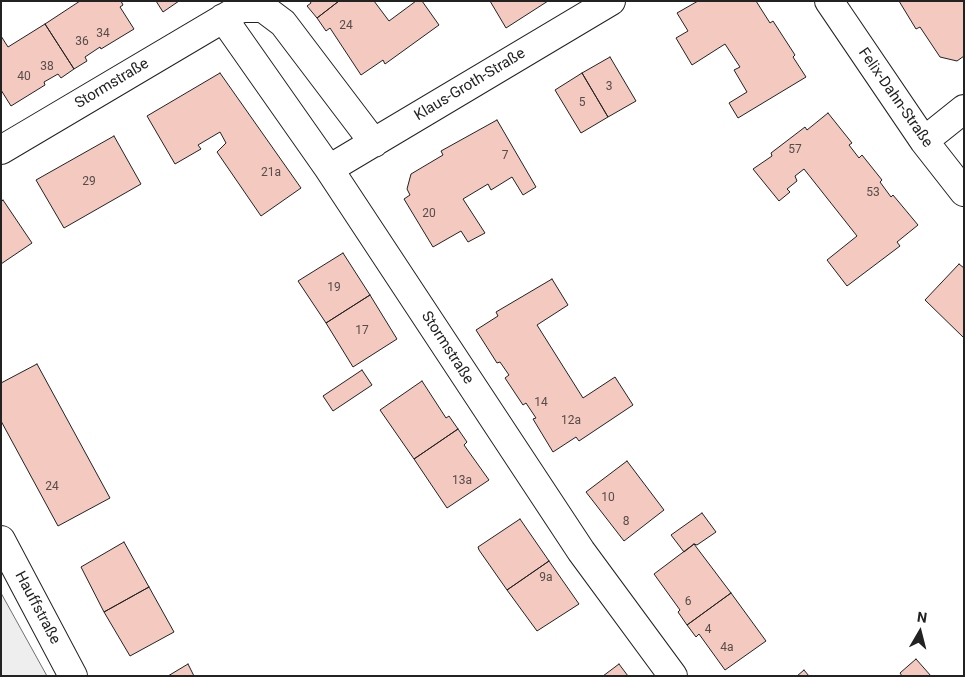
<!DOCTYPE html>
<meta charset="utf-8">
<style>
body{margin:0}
#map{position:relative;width:965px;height:677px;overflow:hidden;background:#fff;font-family:Roboto,sans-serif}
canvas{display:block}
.frame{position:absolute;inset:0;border:2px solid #222;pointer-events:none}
.north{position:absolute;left:895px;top:607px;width:50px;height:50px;-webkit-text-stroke:4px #fff;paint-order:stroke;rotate:8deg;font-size:14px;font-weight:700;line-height:20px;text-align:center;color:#222}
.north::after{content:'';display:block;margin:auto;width:18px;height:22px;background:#222;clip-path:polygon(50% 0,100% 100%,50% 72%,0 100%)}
</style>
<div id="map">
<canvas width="965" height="677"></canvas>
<div class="frame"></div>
<div class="north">N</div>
</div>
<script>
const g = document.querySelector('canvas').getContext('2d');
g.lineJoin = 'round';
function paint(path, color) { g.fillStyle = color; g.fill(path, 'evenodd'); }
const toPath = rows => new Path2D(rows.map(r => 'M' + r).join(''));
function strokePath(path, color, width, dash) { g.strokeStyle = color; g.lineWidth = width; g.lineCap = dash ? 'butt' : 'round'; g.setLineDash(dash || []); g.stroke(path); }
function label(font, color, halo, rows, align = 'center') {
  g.font = font + ' Roboto,sans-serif'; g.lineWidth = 4; g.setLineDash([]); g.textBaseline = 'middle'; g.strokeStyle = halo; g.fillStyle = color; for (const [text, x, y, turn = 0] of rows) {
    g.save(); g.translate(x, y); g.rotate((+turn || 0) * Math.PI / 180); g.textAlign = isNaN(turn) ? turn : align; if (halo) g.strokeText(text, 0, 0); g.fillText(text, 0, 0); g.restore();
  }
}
const green = toPath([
 [1,593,47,676,1,676,1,593]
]);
const building = toPath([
 [80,1,121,1,123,5,120,7,134,29,101,49,100,47,85,57,87,61,74,69,45,24,80,1],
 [156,1,179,1,163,12,156,1],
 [310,1,339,1,317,18,307,6,311,3,310,1],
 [339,1,374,1,389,21,416,1,422,1,439,25,385,64,383,60,361,75,330,28,326,31,317,18,339,1],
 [490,1,548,1,506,28,490,1],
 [698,1,756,1,770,23,773,21,795,55,793,57,806,77,738,118,729,103,747,92,734,70,740,67,725,44,692,65,676,38,688,31,677,13,698,1],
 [899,1,962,1,964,3,964,56,957,61,940,57,920,27,916,29,899,1],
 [45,24,74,69,61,78,58,74,44,82,45,85,11,106,1,90,1,36,8,47,45,24],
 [610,57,636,101,608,117,582,73,610,57],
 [220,73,301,188,261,216,217,152,226,143,220,132,198,145,201,149,175,164,147,116,220,73],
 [582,73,608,117,581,133,555,90,582,73],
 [828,113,852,143,849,145,859,158,862,155,882,180,880,182,891,197,893,195,918,225,897,242,900,246,847,286,827,260,857,236,804,169,795,176,797,181,787,189,790,192,779,201,753,169,772,156,771,153,805,127,807,130,828,113],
 [497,120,536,187,523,195,512,177,491,190,488,184,463,199,485,233,468,242,461,231,433,247,404,199,410,195,407,189,411,174,443,155,441,151,497,120],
 [114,136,141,184,64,228,36,180,114,136],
 [3,200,32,243,1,264,1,202,3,200],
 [343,253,370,295,326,323,298,281,343,253],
 [959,264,964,268,964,338,925,300,959,264],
 [552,279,568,305,537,325,583,398,615,377,633,405,579,441,576,437,553,452,533,419,536,418,526,403,523,405,505,378,509,375,500,362,497,363,476,330,498,316,496,312,552,279],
 [370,295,397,339,353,367,326,323,370,295],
 [37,364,110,498,58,526,1,421,1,383,37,364],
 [362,370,372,385,333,411,323,396,362,370],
 [422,381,446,418,449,416,458,429,414,459,380,410,422,381],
 [458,429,467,442,464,445,489,480,447,508,414,459,458,429],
 [627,461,664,510,624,541,586,492,627,461],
 [702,513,716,532,697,545,694,544,684,552,671,535,702,513],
 [520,519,549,561,507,590,479,550,478,547,520,519],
 [124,542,149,587,104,612,81,567,124,542],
 [694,544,731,593,687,625,678,612,680,610,654,574,694,544],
 [549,561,579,604,537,631,507,590,549,561],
 [149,587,174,632,130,656,104,612,149,587],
 [731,593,766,641,725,670,699,634,696,637,687,625,731,593],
 [916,659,931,676,902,676,900,673,916,659],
 [188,664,194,676,168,676,188,664],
 [619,664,628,676,603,676,619,664],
 [804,670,809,676,797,676,804,670]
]);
const minor = toPath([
 [829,1,924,141,964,192],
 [223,18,329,169,581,551,673,676],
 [924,141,964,109],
 [1,150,241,8,263,8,283,23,374,143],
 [329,169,611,1],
 [1,540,73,676]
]);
const numberNames = [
 ["24",346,26],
 ["34",103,34],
 ["36",82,42],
 ["38",47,67],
 ["40",24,77],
 ["3",609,87],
 ["5",582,103],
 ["57",795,150],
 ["7",505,156],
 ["21a",271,173],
 ["29",89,182],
 ["53",873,193],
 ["20",429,214],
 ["19",334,288],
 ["17",362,331],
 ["14",541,403],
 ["12a",571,421],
 ["13a",462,481],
 ["24",52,487],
 ["10",608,498],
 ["8",626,522],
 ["9a",546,578],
 ["6",688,602],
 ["4",708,630],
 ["4a",727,648]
];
const streetNames = [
 ["Stormstraße",112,84,-31],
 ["Klaus-Groth-Straße",470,85,-31],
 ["Felix-Dahn-Straße",895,98,55],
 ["Stormstraße",447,348,57],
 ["Hauffstraße",37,608,62]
];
paint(green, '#eee');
strokePath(green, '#6f6f6f', 1);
paint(building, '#f3c9c0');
strokePath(building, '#222', 1);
strokePath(minor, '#222', 30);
strokePath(minor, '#fff', 28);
label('12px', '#564c4a', null, numberNames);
label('15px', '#222', '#fff', streetNames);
</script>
